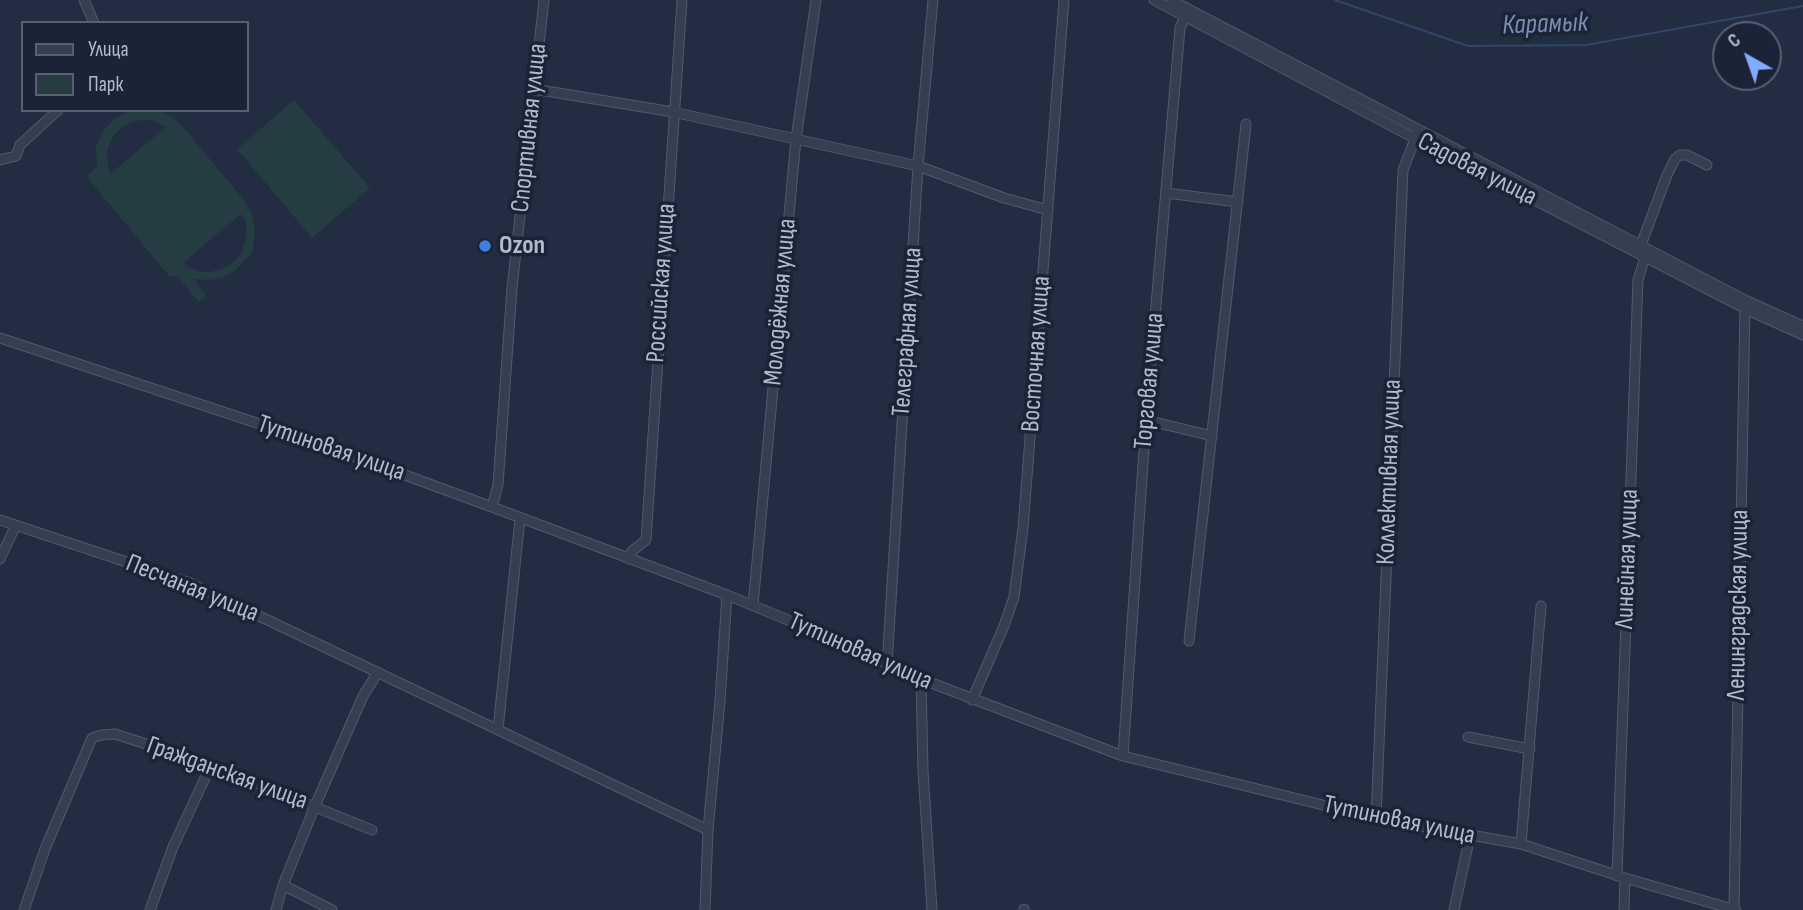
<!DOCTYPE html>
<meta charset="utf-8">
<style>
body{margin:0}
#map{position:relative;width:1803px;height:910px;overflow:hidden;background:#222d41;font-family:"Sofia Sans Condensed",sans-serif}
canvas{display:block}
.legend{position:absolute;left:21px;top:21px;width:228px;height:91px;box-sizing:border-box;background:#1b2436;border:2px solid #586072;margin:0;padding:9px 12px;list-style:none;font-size:21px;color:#b3bacb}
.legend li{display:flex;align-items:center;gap:14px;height:35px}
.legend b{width:35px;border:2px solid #586072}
.north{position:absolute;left:1712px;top:21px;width:70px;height:70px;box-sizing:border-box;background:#1b2436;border:2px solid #586072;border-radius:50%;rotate:320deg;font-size:19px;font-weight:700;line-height:28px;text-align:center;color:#b3bacb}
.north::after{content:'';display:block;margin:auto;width:24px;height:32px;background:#84aaff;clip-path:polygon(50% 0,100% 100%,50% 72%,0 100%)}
</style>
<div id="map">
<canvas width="1803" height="910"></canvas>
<ul class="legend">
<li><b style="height:9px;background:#363f51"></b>Улица</li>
<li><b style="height:19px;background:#243c42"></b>Парк</li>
</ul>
<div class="north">С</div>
</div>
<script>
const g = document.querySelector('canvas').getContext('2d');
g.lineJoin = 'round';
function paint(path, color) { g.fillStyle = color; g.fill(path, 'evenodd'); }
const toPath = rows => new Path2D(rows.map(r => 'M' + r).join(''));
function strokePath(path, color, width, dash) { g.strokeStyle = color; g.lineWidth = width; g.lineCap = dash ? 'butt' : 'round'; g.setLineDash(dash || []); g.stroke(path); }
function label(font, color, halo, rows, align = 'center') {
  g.font = font + ' "Sofia Sans Condensed",sans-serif'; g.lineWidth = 7; g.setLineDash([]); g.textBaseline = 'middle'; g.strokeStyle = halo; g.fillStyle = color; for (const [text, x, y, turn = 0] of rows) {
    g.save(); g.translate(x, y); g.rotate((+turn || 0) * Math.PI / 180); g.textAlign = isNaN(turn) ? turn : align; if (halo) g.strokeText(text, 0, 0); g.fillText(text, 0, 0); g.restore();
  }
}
const green = toPath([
 [294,100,370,188,312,238,237,149],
 [135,110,158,110,172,117,183,127,245,201,252,214,255,229,253,251,237,269,224,277,210,280,194,279,206,296,199,302,178,277,169,276,86,176,97,167,96,146,103,131,113,120,127,112],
 [143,120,155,121,166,127,110,174,107,160,108,148,113,137,121,128,131,122],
 [241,214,244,218,247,230,245,242,241,254,232,263,222,269,210,272,198,271,186,266,184,262]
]);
const stream = toPath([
 [1335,0,1468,46,1586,45,1803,6]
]);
const minor = toPath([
 [84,0,94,23],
 [1154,0,1416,139,1752,312,1803,335],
 [1171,0,1745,300,1803,326],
 [534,89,673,112,918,166,1004,198,1048,210],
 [0,160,16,156,20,145,58,110],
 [1166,193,1238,202],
 [0,338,326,446,492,507,727,595,815,631,921,679,1123,756,1376,818,1521,844,1625,878,1736,910],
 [1146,420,1212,436],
 [492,507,498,485,512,288,544,0],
 [0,520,190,583,708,830],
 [0,559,16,525],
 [629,559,632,551,646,540,682,0],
 [753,605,796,139,816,0],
 [1189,641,1246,124],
 [887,665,918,166,933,0],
 [921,679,923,771,932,910],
 [972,700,1004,626,1014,597,1023,528,1064,0],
 [498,729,520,519],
 [1468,737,1530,749],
 [1123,756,1146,420,1180,28,1188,9],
 [1376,818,1403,170,1417,134],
 [1521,844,1541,606],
 [1617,876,1638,280,1645,257,1641,245,1667,175,1675,159,1680,155,1687,155,1707,165],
 [283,885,332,910],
 [1734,909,1745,306],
 [24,910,45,849,92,738,102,735,115,734,211,765,372,830],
 [150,910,173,847,211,765],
 [276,910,283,885,315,806,363,696,378,672],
 [705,910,708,830,720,701,727,595],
 [1024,910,1024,909],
 [1454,910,1470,836],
 [1624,910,1625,878]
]);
const markers = [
 [485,246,7,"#3f7fe0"]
];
const streetNames = [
 ["Спортивная улица",530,128,-84],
 ["Садовая улица",1477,170,27],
 ["Российская улица",662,283,-86],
 ["Молодёжная улица",781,302,-85],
 ["Телеграфная улица",908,332,-86],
 ["Восточная улица",1037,354,-86],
 ["Торговая улица",1150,381,-85],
 ["Тутиновая улица",331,449,19],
 ["Коллективная улица",1390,472,-88],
 ["Линейная улица",1628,559,-88],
 ["Песчаная улица",192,589,22],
 ["Ленинградская улица",1739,605,-89],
 ["Тутиновая улица",860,652,24],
 ["Гражданская улица",227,774,20],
 ["Тутиновая улица",1399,821,12]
];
const poiNames = [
 ["Ozon",499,246]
];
const waterNames = [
 ["Карамык",1545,25,-2]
];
paint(green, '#243c42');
strokePath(stream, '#324568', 2);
strokePath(minor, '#515a6b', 11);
strokePath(minor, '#363f51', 9);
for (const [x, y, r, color] of markers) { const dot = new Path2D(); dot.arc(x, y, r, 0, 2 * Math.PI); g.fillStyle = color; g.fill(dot); strokePath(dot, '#1b2436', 2.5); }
label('26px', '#b3bacb', '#1b2436', streetNames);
label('bold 26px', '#b3bacb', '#1b2436', poiNames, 'left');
label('italic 28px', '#778eb6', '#1b2436', waterNames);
</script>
